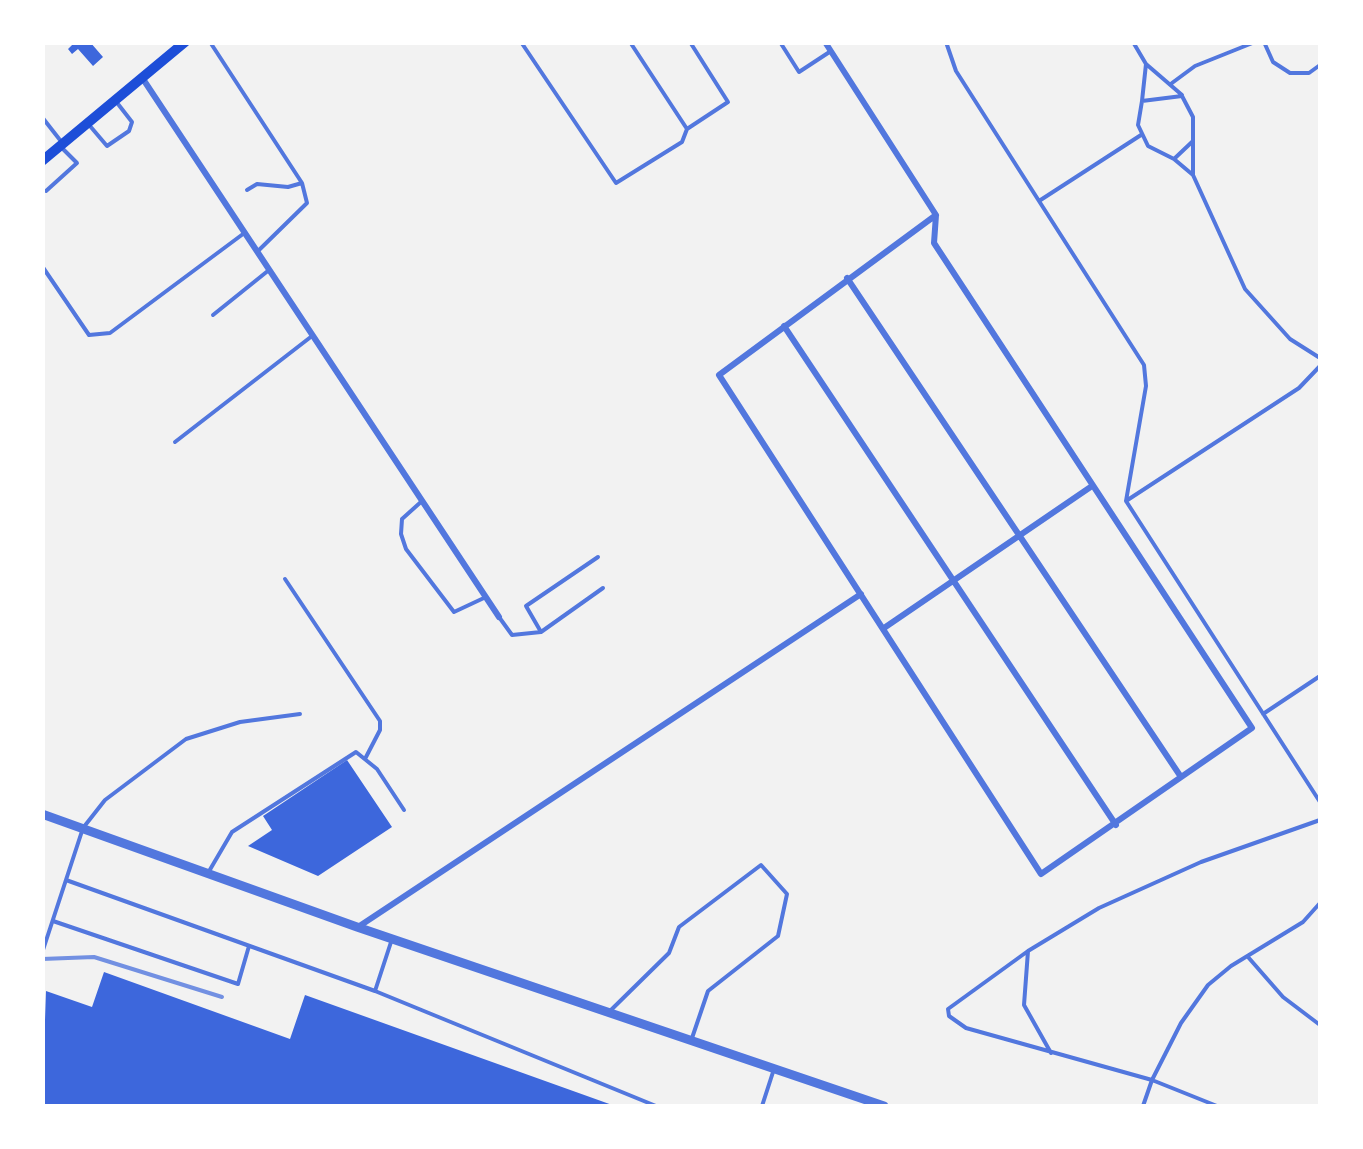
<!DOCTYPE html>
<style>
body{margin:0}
#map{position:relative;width:1363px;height:1149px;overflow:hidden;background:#f2f2f2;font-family:Helvetica,sans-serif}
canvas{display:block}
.frame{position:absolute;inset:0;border:45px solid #fff;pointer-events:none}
</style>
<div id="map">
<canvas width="1363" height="1149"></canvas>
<div class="frame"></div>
</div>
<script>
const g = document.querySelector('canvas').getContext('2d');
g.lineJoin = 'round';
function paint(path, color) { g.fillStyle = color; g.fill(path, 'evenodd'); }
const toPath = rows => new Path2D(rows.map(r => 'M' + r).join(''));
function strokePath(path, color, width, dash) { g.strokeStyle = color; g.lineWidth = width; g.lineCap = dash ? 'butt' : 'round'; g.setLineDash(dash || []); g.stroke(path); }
const building = toPath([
 [75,42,90,42,103,57,93,66,78,49,72,54,68,49],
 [347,760,392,827,318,876,248,846,272,830,263,816],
 [104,972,290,1039,305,995,615,1106,42,1106,46,991,92,1007]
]);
const service = toPath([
 [210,42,302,183,288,187,257,184,247,190],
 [521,42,616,183,682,142,687,129],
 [630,42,687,129,728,102,690,42],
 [780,42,799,72,831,51],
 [946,42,956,71,1039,201,1141,135],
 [1133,42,1146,64],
 [1264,42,1273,62,1290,73,1309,73,1320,65],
 [1172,83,1195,66,1255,42],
 [1142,101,1146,64,1182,95],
 [42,117,60,140],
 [90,126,107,146,129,131,132,122,118,104],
 [1193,141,1174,159,1148,146,1138,125,1142,101,1182,96,1193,117,1193,175,1245,289,1290,339,1320,358],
 [1174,159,1193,175],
 [46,191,77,163,61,147],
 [1039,201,1144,365,1146,386,1126,501,1299,388,1320,366],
 [258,251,307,203,302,183],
 [42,266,89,335,110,333,243,234],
 [213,315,269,270],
 [175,442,312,336],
 [422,501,402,519,401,534,406,549,454,612,486,597],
 [1126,501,1320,802],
 [285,579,380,721,380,730,366,757],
 [499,617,512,635,541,632,603,588],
 [541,632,526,606,598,557],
 [1263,714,1320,676],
 [1320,820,1201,862,1099,908,1028,951,948,1009,949,1016,966,1028,1152,1080,1181,1023,1208,985,1231,966,1303,922,1320,903],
 [208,873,232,832,356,752,377,769,404,810],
 [66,880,375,991,656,1106],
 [53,921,238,984,249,946],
 [1028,951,1024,1005,1051,1053],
 [42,953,83,828,105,800,186,739,240,722,300,714],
 [1248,957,1283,997,1320,1025],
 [375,991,392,939],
 [611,1010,669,953,679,927,761,865,787,894,778,936,708,991,691,1041],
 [762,1106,774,1069],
 [1143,1106,1152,1080,1217,1106]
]);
const minor = toPath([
 [825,42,936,215,934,243,1252,728,1041,874,719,375,936,215],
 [143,79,499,617],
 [847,278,1181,777],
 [784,326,1116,825],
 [884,628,1092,486],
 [358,927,861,594]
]);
const tertiary = toPath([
 [42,814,357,927,884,1106]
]);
const secondary = toPath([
 [42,161,185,42]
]);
const rail = toPath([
 [42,959,94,957,222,997]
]);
paint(building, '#3d67dc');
strokePath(service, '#5277de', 4);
strokePath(minor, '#5277de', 6);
strokePath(tertiary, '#5277de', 9);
strokePath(secondary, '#1d4ed8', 10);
strokePath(rail, '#7290e2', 4);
</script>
